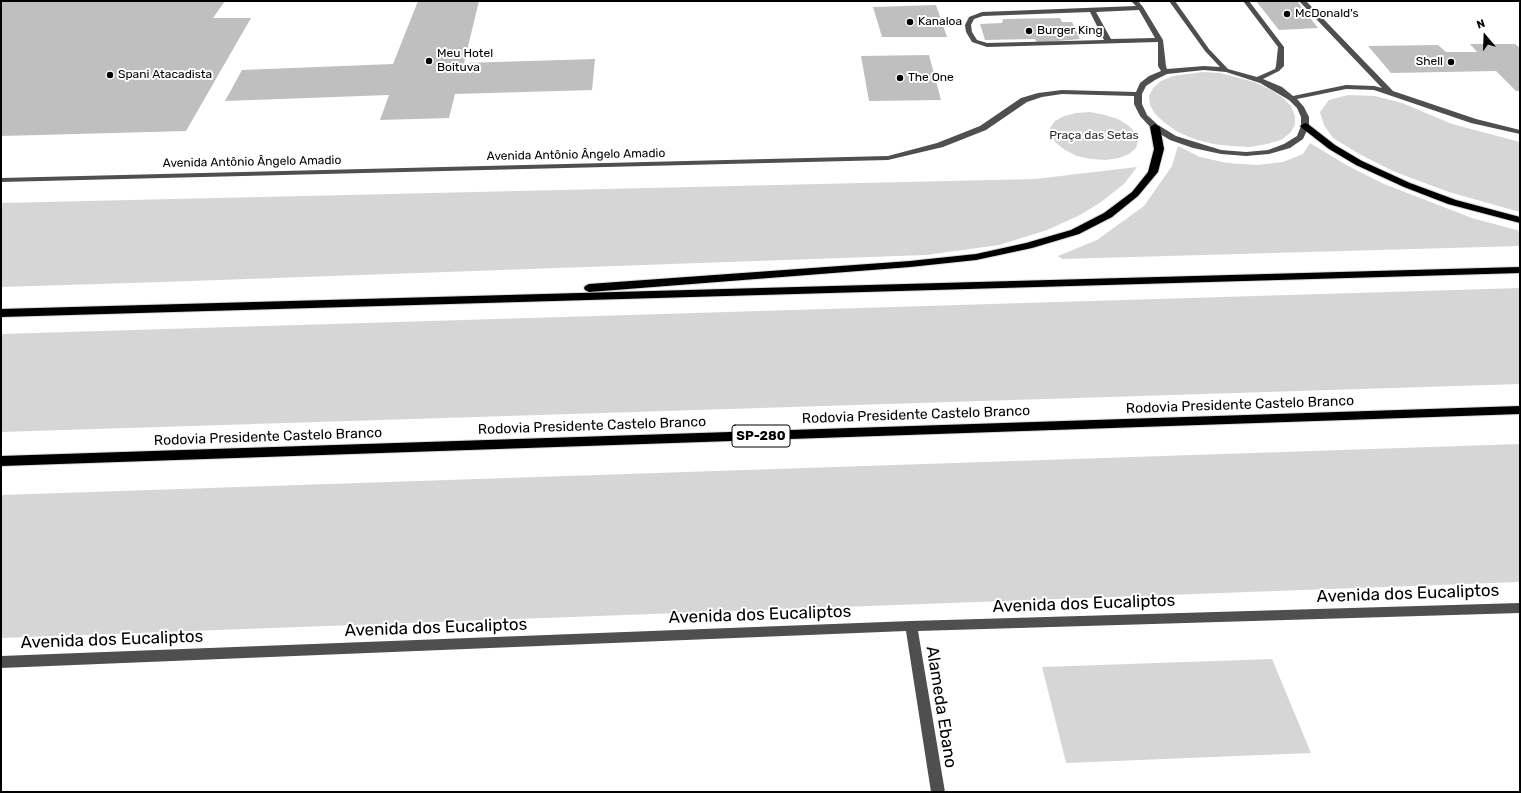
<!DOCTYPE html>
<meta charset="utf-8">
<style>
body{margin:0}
#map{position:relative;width:1521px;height:793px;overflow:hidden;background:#fff;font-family:Rubik,sans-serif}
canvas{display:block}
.frame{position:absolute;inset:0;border:2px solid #000;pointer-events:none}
.north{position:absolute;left:1465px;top:16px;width:40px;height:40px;-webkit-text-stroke:3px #fff;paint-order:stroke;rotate:341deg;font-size:11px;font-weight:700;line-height:16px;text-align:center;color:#000}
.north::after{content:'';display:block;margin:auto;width:14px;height:18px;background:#000;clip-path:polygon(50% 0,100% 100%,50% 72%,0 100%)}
</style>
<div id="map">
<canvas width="1521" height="793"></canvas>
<div class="frame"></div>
<div class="north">N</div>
</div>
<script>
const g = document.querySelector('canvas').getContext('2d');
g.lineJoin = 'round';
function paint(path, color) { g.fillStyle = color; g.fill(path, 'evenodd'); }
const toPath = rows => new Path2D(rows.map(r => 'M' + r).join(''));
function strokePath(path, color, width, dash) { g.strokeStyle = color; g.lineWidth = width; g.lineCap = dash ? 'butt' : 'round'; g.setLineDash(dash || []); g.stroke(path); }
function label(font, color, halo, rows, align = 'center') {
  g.font = font + ' Rubik,sans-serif'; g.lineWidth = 4; g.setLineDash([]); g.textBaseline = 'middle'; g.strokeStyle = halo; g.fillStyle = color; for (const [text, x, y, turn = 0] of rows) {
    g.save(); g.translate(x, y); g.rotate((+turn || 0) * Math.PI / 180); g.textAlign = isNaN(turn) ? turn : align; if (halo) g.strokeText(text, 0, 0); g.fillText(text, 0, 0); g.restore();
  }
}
const green = toPath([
 [1203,72,1220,73,1254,82,1269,89,1282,97,1291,106,1295,116,1295,125,1290,133,1281,140,1267,144,1250,147,1232,146,1213,144,1194,139,1178,132,1165,123,1155,114,1150,105,1149,96,1153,88,1161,81,1173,76],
 [1348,95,1375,96,1402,103,1452,124,1520,142,1520,212,1449,192,1395,172,1361,155,1333,138,1324,125,1320,112,1329,100],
 [1090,112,1105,115,1118,119,1129,126,1136,133,1138,141,1136,148,1129,154,1119,158,1106,160,1091,159,1077,156,1065,150,1056,143,1051,135,1050,128,1055,121,1064,116,1076,113],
 [1310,143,1348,166,1384,184,1472,218,1520,231,1520,246,1062,259,1058,256,1097,240,1144,206,1172,166,1178,146,1200,157,1227,163,1257,165,1283,162,1303,154],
 [1137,167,1124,184,1101,202,1080,215,1047,230,999,245,926,255,163,282,1,287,1,203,1035,179],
 [1520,288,1520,384,1,432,1,334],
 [1520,444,1520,582,1,638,1,495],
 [1272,659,1311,753,1066,763,1042,667]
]);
const building = toPath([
 [1,1,225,1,213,18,251,18,186,131,1,136],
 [418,1,479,1,464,63,595,59,592,90,455,94,449,118,380,120,389,95,225,101,242,70,393,64],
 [1256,1,1297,1,1318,28,1279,30],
 [936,5,947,37,882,37,873,7],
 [1060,18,1062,22,1072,22,1080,39,1037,43,1035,39,985,40,980,24,1002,23,1003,19],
 [1470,44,1515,44,1520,48,1520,91,1516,91,1496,71,1391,73,1368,46,1438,45,1446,52,1477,52],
 [929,55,941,100,869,101,861,56]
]);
const minor = toPath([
 [1131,1,1138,1,1143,7,1163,40,1166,66,1167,69,1204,66,1220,67,1205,51,1169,1,1175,1,1209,49,1228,69,1257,77,1275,69,1276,66,1278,47,1243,1,1249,1,1284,47,1284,66,1279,71,1263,79,1282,87,1293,96,1346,85,1374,86,1382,88,1299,1,1306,1,1393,91,1476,119,1520,130,1520,134,1471,123,1374,90,1346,89,1297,99,1304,107,1309,117,1309,126,1303,139,1290,148,1269,154,1246,156,1221,154,1193,148,1170,140,1152,129,1140,116,1134,104,1134,96,1062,94,1042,97,1027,102,986,130,943,147,888,160,1,182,1,178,888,156,937,143,980,126,1021,98,1038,93,1062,90,1136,92,1140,83,1149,76,1161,71,1158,66,1158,42,987,47,972,42,966,32,965,25,969,17,982,12,1136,6,1131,1],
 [1139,10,1155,38,1111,39,1096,12,1139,10],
 [1090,12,1104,40,987,43,977,40,972,32,971,25,974,19,983,16,1090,12],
 [1204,70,1226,72,1260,83,1289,100,1297,108,1301,117,1301,126,1297,136,1284,144,1268,150,1246,152,1221,150,1176,136,1158,125,1147,115,1142,104,1142,94,1146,86,1155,80,1167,74,1204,70],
 [1520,603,1520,613,918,631,945,792,931,792,906,631,1,668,1,656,911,621,1520,603]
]);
const highway = toPath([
 [1305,123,1308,124,1335,145,1362,161,1410,183,1456,200,1520,217,1520,223,1448,204,1404,187,1356,165,1329,149,1302,128,1300,126,1305,123],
 [1155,124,1160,127,1164,149,1158,172,1138,196,1112,217,1079,234,1032,248,976,260,910,267,589,292,585,290,584,288,585,286,589,284,910,261,976,254,1026,243,1071,230,1104,213,1132,192,1148,172,1154,149,1150,127,1155,124],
 [1520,267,1520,273,1,317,1,309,1520,267],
 [1520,406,1520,414,1,466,1,456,1520,406]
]);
const markers = [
 [1287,14,4,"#000"],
 [910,22,4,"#000"],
 [1029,31,4,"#000"],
 [429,61,4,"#000"],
 [1451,62,4,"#000"],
 [110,75,4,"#000"],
 [900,78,4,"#000"]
];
const farPoinames = [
 ["McDonald's",1295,14],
 ["Kanaloa",918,22],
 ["Burger King",1037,31],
 ["Meu Hotel",437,54],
 ["Boituva",437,68],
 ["Shell",1443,62,"right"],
 ["Spani Atacadista",118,75],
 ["The One",908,78]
];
const farParknames = [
 ["Praça das Setas",1094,136]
];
const farStreetnames = [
 ["Avenida Antônio Ângelo Amadio",576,155,-1],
 ["Avenida Antônio Ângelo Amadio",252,162,-1]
];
const shields = [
 [761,436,58]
];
const shieldNames = [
 ["SP-280",761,436]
];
const streetNames = [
 ["Rodovia Presidente Castelo Branco",1240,405,-2],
 ["Rodovia Presidente Castelo Branco",916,415,-2],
 ["Rodovia Presidente Castelo Branco",592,426,-2],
 ["Rodovia Presidente Castelo Branco",268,437,-2]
];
const nearStreetnames = [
 ["Avenida dos Eucaliptos",1408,594,-2],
 ["Avenida dos Eucaliptos",1084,604,-2],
 ["Avenida dos Eucaliptos",760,615,-2],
 ["Avenida dos Eucaliptos",436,628,-2],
 ["Avenida dos Eucaliptos",112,640,-2],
 ["Alameda Ebano",941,707,81]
];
paint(green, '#d6d6d6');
paint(building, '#bfbfbf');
strokePath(highway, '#dbdbdb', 2);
paint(minor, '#4f4f4f');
paint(highway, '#000');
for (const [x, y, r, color] of markers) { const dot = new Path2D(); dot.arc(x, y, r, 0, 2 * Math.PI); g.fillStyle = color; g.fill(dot); strokePath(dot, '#fff', 1.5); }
label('12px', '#000', '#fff', farPoinames, 'left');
label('12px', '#2d2d2d', '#fff', farParknames);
label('12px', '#000', '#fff', farStreetnames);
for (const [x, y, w] of shields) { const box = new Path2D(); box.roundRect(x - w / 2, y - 11, w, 22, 3); g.fillStyle = '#fff'; g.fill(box); strokePath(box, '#000', 1); }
label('bold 13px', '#000', null, shieldNames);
label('14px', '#000', '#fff', streetNames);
label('17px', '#000', '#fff', nearStreetnames);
</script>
